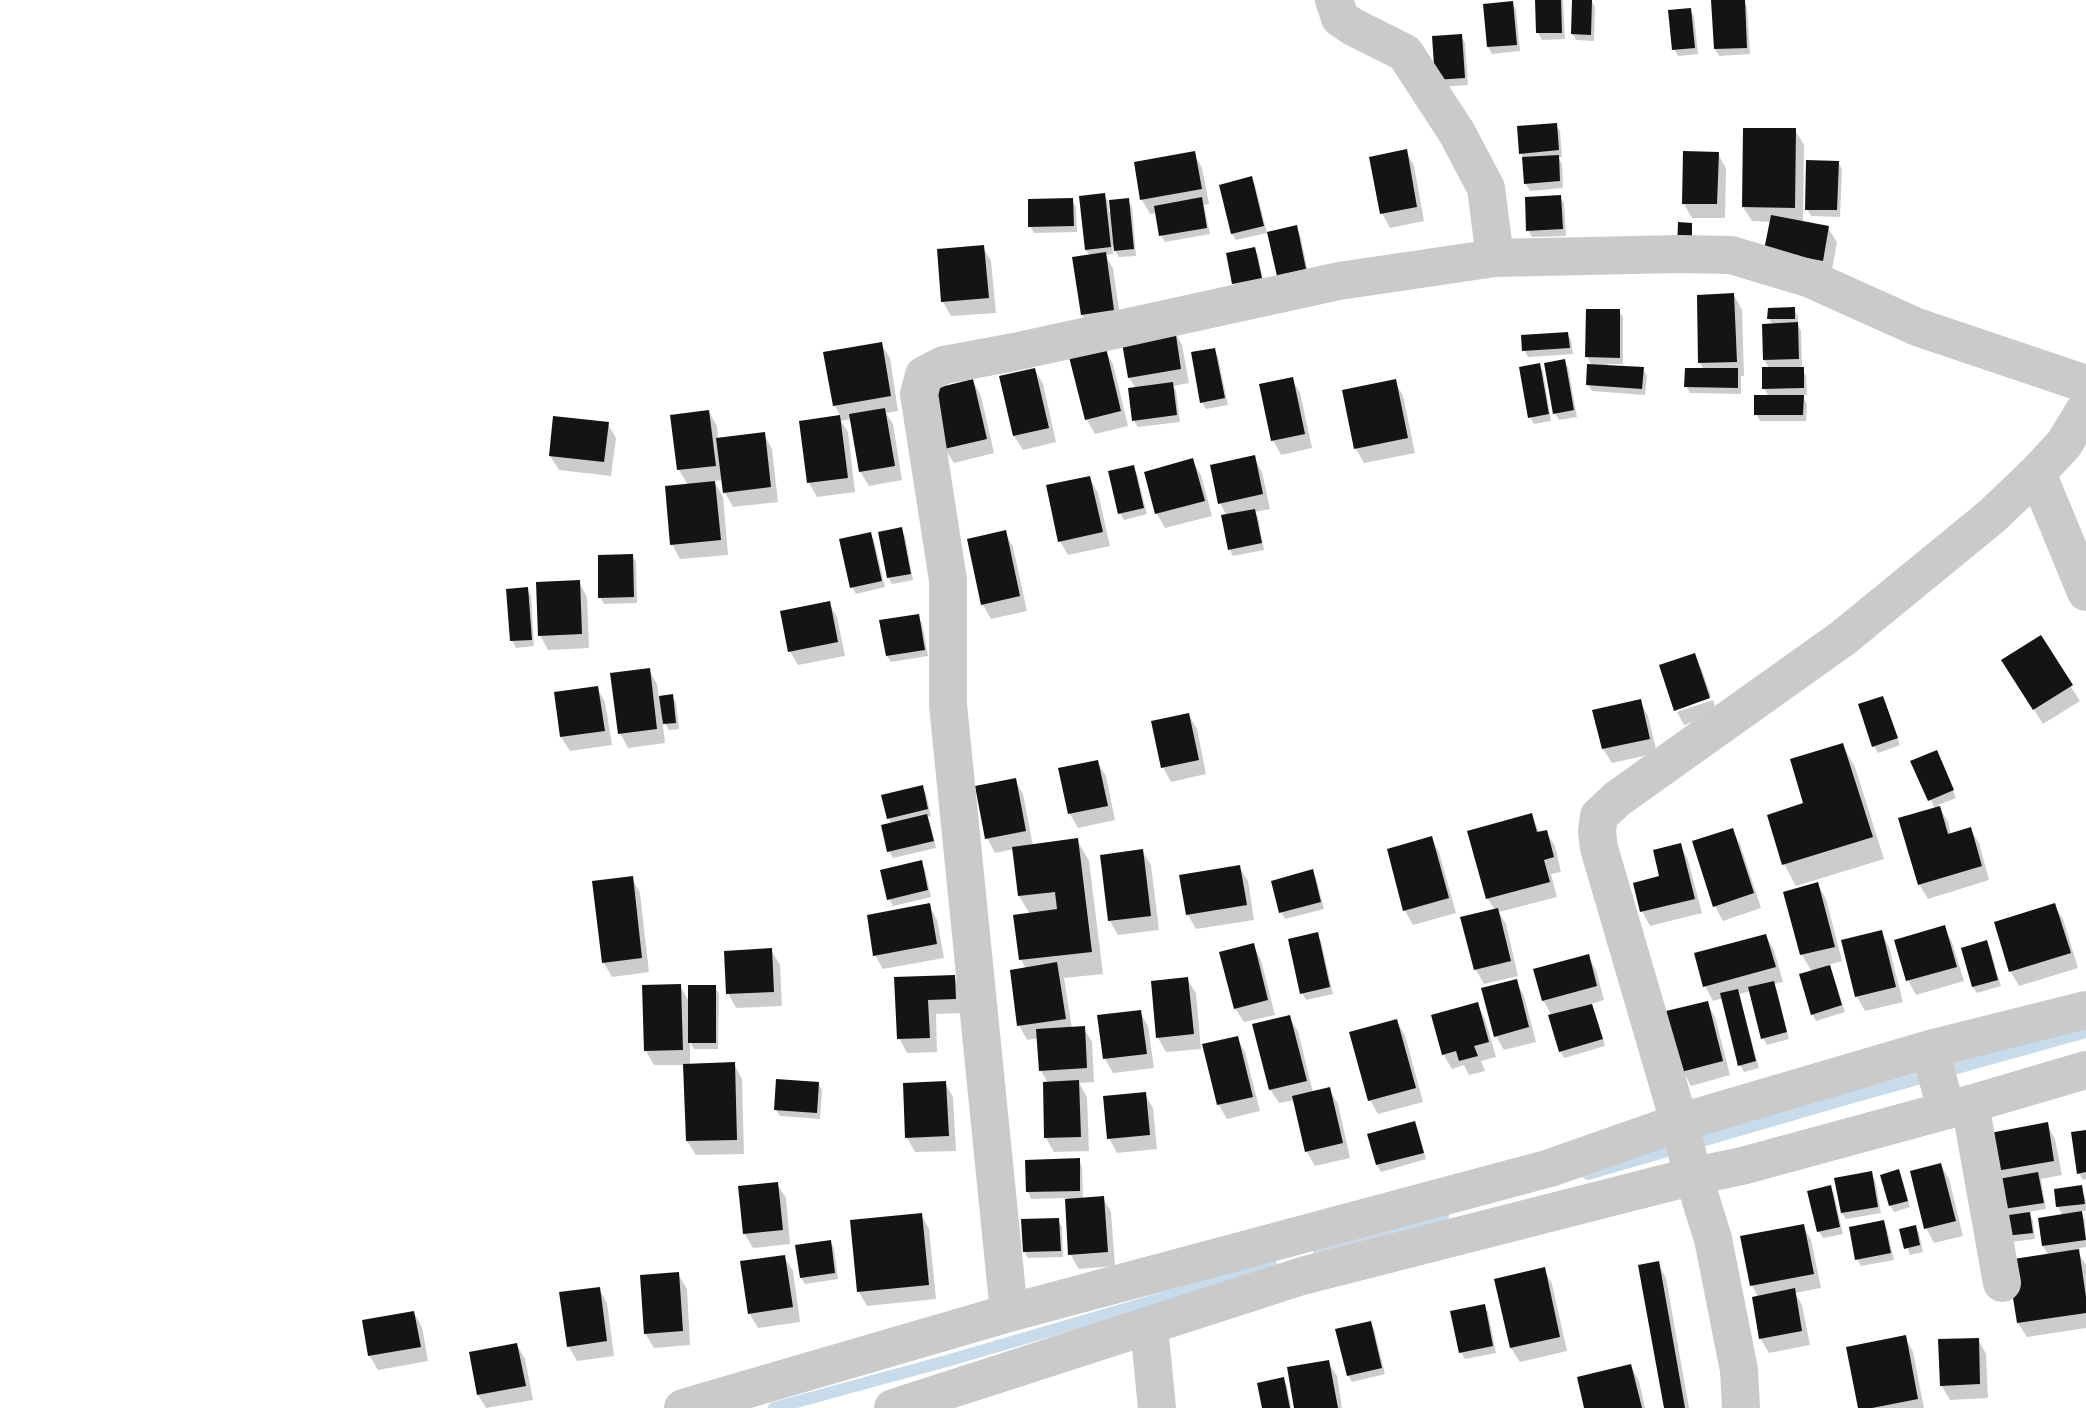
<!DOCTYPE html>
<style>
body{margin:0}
canvas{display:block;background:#fff}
</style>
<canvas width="2086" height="1408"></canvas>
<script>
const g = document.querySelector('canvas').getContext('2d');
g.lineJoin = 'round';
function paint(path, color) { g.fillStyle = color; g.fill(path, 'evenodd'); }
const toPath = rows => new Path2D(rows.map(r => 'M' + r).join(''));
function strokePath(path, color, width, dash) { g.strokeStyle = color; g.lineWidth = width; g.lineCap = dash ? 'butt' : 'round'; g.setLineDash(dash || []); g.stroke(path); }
const shadow = toPath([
 [1537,0,1563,0,1565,39,1542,40,1538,33],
 [1574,0,1591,0,1595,7,1594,41,1576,40,1572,33],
 [1744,1,1747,7,1750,54,1719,56,1715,49],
 [1512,3,1516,10,1520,51,1492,54,1488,47],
 [1690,10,1694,16,1698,54,1678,56,1674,49],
 [1461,36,1465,43,1468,85,1441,87],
 [1556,125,1560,131,1562,157,1558,157,1562,164,1563,188,1530,191,1526,184,1524,159,1521,153],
 [1795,130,1804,145,1803,223,1828,228,1837,242,1831,275,1774,264,1771,222,1752,221,1743,207],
 [1406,151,1414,166,1424,221,1390,228,1382,213],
 [1194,153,1202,168,1209,204,1204,205,1210,234,1165,242,1161,235,1157,213,1150,214,1142,200,1136,164],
 [1718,154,1726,168,1725,218,1692,218,1684,204],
 [1838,162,1842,169,1840,217,1811,216,1807,209],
 [1251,178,1255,185,1267,233,1236,240,1232,234],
 [1104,195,1108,201,1109,212,1112,212,1128,200,1132,207,1136,256,1119,257,1112,245,1113,254,1105,255,1113,268,1121,324,1091,329,1082,314,1090,256,1086,250],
 [1560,197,1564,203,1566,236,1532,237,1528,230],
 [1072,200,1076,207,1077,232,1034,233,1030,226],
 [1296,227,1300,234,1309,276,1282,282],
 [983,247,991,261,996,313,951,316,943,302],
 [1255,249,1258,255,1264,285,1237,290,1233,283],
 [1734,295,1742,310,1744,376,1741,376,1741,394,1690,393,1686,386,1704,370,1700,363],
 [1794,309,1798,316,1798,325,1801,331,1802,366,1801,366,1806,376,1807,395,1802,395,1807,404,1806,421,1760,421,1756,414,1769,397,1764,388,1770,369,1764,360,1773,325,1769,319],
 [1619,311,1623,317,1623,364,1608,364,1607,367,1643,369,1647,376,1645,395,1592,391,1588,385,1592,366,1587,357],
 [1174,330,1182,345,1189,383,1173,386,1176,390,1180,422,1138,427,1134,421,1136,389,1129,377],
 [1567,334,1571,340,1573,354,1528,357,1524,350],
 [881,344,890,358,898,411,886,413,893,424,902,480,869,486,860,471,851,419,841,421,848,432,855,492,817,497,809,483,801,422,841,417,835,406,825,354],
 [1105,350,1113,364,1128,426,1095,434,1087,420],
 [1214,350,1218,357,1228,405,1206,409,1202,402],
 [1564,361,1568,367,1577,417,1559,420,1555,413],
 [1539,365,1543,371,1551,421,1534,424,1530,417],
 [1035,370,1043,384,1056,442,1023,450,1014,436],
 [1292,379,1300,393,1312,448,1281,455,1273,440],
 [973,381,981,396,994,453,954,463,945,449],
 [1395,381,1403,396,1415,453,1364,463,1356,449,1344,392],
 [709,412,717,426,718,440,764,434,772,449,778,502,733,507,725,493,723,480,714,481,723,497,728,555,680,559,672,544,688,485,679,470],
 [608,424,616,438,611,476,559,470,550,456],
 [1254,457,1262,472,1270,509,1255,512,1258,517,1264,550,1233,556,1230,550,1227,516,1220,503],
 [1192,460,1201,475,1212,516,1165,528,1157,514,1146,473],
 [1133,467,1137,474,1147,514,1124,520,1120,513],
 [1090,478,1098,493,1110,546,1068,555,1060,541],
 [901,529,905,536,913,580,892,584,888,577],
 [1005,532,1013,547,1027,611,991,619,983,605,969,540],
 [870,534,874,540,885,587,856,594,852,587],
 [632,555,636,562,637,603,604,604,600,597],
 [579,582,587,597,589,648,548,650,540,635],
 [527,589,531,596,534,646,516,648,512,641],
 [829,603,837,617,845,656,798,665,790,651],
 [918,616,922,623,928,656,891,662,887,656],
 [2040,638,2080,701,2043,724,2012,675],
 [1694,655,1702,670,1711,696,1676,708,1676,711,1661,666],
 [649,670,657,684,659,698,672,696,676,703,679,729,669,730,662,718,665,743,628,748,620,733],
 [597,688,605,702,612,745,570,751,561,737],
 [1883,698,1900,745,1878,753,1874,746],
 [1713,700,1717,713,1684,725,1677,712],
 [1640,701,1648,716,1657,753,1612,763,1603,749,1594,712],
 [1189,715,1197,729,1206,774,1171,782,1163,767],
 [1843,746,1855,767,1884,859,1796,886,1784,864,1769,816,1806,805],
 [1940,759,1956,798,1938,805,1948,822,1951,835,1970,829,1979,843,1989,880,1928,899,1919,884,1935,809,1913,762],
 [1097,762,1106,776,1115,820,1078,828,1070,814,1061,769],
 [1015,780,1023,794,1033,846,1077,840,1089,861,1103,974,1064,978,1072,1029,1084,1028,1092,1042,1094,1082,1079,1083,1087,1097,1089,1151,1054,1152,1046,1138,1048,1083,1041,1071,1039,1038,1027,1040,1019,1025,1026,969,1021,959,1030,914,1019,896,1014,849,995,853,987,838],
 [922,787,926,794,931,816,927,817,930,823,936,848,893,858,889,851,892,824,888,818],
 [1531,815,1540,833,1546,832,1555,846,1561,872,1551,874,1557,897,1499,912,1506,924,1518,976,1484,984,1476,970,1463,918,1495,910,1488,899,1469,832],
 [1732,830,1740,844,1761,908,1723,921,1715,906],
 [1431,838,1439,852,1456,913,1413,925,1405,911,1389,850],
 [1680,845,1688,860,1702,913,1650,926,1642,911],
 [1142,851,1151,865,1159,930,1118,935,1110,921,1102,857],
 [921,862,925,869,931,897,893,906,889,899],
 [1239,867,1248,881,1254,920,1196,929,1188,915,1181,876],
 [1312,871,1316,878,1324,909,1285,919,1281,912],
 [632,878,640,893,649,972,612,977,604,963],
 [1818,884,1826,899,1842,961,1828,965,1833,974,1845,1012,1816,1021,1812,1014,1812,972,1802,955,1785,893],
 [929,905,937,920,944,958,883,969,875,955],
 [2054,905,2063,919,2078,968,2019,986,2011,972,1996,923],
 [1944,928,1952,942,1964,981,1916,995,1908,980],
 [1881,932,1889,947,1903,1002,1865,1011,1857,997,1843,942],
 [1317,934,1321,941,1333,994,1306,1000,1302,993],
 [1766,936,1774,950,1783,982,1774,984,1777,990,1789,1039,1767,1045,1763,1038,1751,991,1739,994,1759,1068,1744,1072,1740,1065,1723,998,1713,1001,1705,986],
 [1986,942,1990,949,2001,986,1977,993,1973,987,1963,949],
 [1253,945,1261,960,1275,1015,1244,1022,1235,1008],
 [771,950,780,965,782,1006,736,1008,728,993],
 [1588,956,1596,970,1604,1000,1591,1004,1595,1012,1605,1046,1564,1058,1560,1051,1552,1016,1543,1000],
 [954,977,962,991,963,1013,936,1014,937,1052,907,1053,899,1038,897,978],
 [1187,979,1196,993,1201,1049,1166,1052,1158,1038,1153,982],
 [1516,981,1524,996,1536,1042,1504,1050,1496,1036],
 [680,986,690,1003,715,987,719,994,718,1049,694,1049,690,1042,690,1065,734,1064,742,1079,744,1154,696,1155,687,1141,685,1065,654,1065,646,1051],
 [1707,1003,1715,1017,1730,1075,1691,1086,1683,1071],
 [1477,1004,1485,1019,1496,1057,1481,1061,1485,1071,1469,1075,1464,1065,1452,1069,1443,1054],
 [1140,1012,1148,1026,1154,1068,1113,1073,1105,1059,1099,1017],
 [1289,1017,1298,1031,1313,1093,1329,1089,1338,1104,1350,1158,1315,1166,1307,1152,1295,1100,1279,1103,1270,1089],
 [1396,1021,1405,1035,1423,1102,1378,1114,1370,1100],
 [1237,1038,1245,1052,1260,1111,1227,1119,1219,1105,1204,1046],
 [818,1083,822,1090,820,1119,780,1116,776,1110],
 [945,1083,953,1097,956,1151,915,1152,907,1138],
 [1145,1094,1153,1108,1157,1149,1117,1153,1109,1138],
 [1414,1123,1418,1130,1426,1159,1381,1172,1377,1165,1369,1135],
 [2047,1124,2055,1139,2062,1175,2041,1179,2046,1209,2028,1212,2033,1221,2035,1239,2011,1242,1998,1171],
 [2086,1132,2086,1179,2083,1180,2079,1173],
 [1079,1160,1082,1167,1083,1199,1103,1198,1111,1212,1115,1266,1079,1269,1070,1254,1066,1198,1031,1199,1028,1192],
 [1941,1165,1949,1179,1963,1236,1934,1243,1926,1228],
 [1899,1171,1902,1178,1910,1207,1894,1212,1890,1205],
 [1871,1173,1875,1180,1881,1213,1846,1219,1842,1213],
 [777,1184,786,1198,790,1244,753,1248,744,1233],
 [1830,1187,1834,1194,1843,1234,1823,1238,1819,1231],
 [2081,1187,2086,1200,2086,1211,2080,1211,2085,1220,2086,1247,2076,1249,2086,1265,2086,1328,2027,1337,2018,1323,2049,1256,2043,1246,2063,1216,2058,1207,2056,1190],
 [921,1214,929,1229,936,1299,867,1306,859,1292],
 [1058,1220,1062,1227,1063,1257,1028,1258,1024,1251],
 [1883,1222,1887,1229,1894,1260,1861,1266,1857,1259],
 [1803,1226,1811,1240,1821,1288,1795,1293,1802,1305,1810,1345,1769,1353,1760,1338,1758,1297,1752,1285],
 [1915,1227,1919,1233,1923,1252,1910,1255,1901,1230],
 [830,1242,834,1248,838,1279,805,1284,801,1278],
 [784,1257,793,1271,800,1322,758,1328,749,1313],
 [1658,1263,1666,1278,1689,1408,1666,1408],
 [1544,1269,1552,1284,1567,1351,1520,1362,1511,1348,1496,1280],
 [678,1274,687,1289,690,1345,654,1348,645,1333],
 [599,1289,607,1303,614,1356,577,1361,569,1347],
 [1484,1306,1488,1312,1496,1353,1465,1359,1461,1352],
 [414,1313,422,1327,428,1361,378,1370,369,1355],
 [1370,1323,1374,1329,1385,1374,1352,1382,1348,1375],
 [1905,1337,1913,1352,1924,1408,1860,1408],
 [1978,1339,1986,1354,1988,1398,1950,1400,1941,1385],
 [517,1345,525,1359,533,1400,486,1408,478,1395,471,1354],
 [1328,1362,1337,1376,1342,1408,1296,1408],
 [1631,1366,1639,1381,1645,1408,1586,1408],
 [1283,1379,1287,1386,1291,1408,1264,1408]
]);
const stream = toPath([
 [1588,1174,1853,1097,2086,1032],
 [1319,1252,1443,1216],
 [774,1408,950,1360,1272,1266]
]);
const building = toPath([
 [1535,0,1561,0,1562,33,1536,33],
 [1572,0,1592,0,1591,35,1571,34],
 [1711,0,1745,0,1747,48,1714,49],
 [1513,1,1517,45,1487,47,1483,4],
 [1691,8,1695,48,1672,50,1668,10],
 [1462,34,1465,78,1435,80,1432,36],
 [1557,123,1559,150,1519,154,1517,126],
 [1743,128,1796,128,1795,208,1742,207],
 [1407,149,1417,207,1380,214,1369,157],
 [1195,151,1202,189,1140,200,1134,162],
 [1683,151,1719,152,1717,204,1682,204],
 [1559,155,1560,181,1524,184,1522,157],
 [1806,160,1839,161,1837,210,1805,210],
 [1252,176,1264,226,1231,234,1219,185],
 [1105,193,1111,247,1085,250,1079,196],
 [1561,195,1563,229,1526,231,1525,197],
 [1202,197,1207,228,1159,236,1154,206],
 [1073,198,1074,226,1028,227,1028,199],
 [1129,198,1134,249,1114,251,1109,200],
 [1771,215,1829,226,1823,261,1764,250],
 [1678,222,1692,223,1692,249,1677,249],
 [1297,225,1306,269,1277,276,1267,232],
 [984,245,989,298,941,302,937,249],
 [1255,247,1262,278,1232,284,1226,253],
 [1106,252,1114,310,1081,315,1072,257],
 [1734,293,1737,362,1698,363,1697,295],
 [1795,307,1795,319,1767,319,1768,308],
 [1586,309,1620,309,1620,358,1585,357],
 [1798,322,1799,359,1763,360,1762,324],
 [1175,329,1181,369,1128,378,1121,337],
 [1568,332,1570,348,1522,351,1521,335],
 [882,342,891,396,833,406,823,352],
 [1106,348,1121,411,1085,420,1069,357],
 [1215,348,1225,398,1200,403,1191,352],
 [1565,359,1574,410,1553,414,1544,363],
 [1540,363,1549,414,1528,418,1519,367],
 [1587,364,1644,367,1642,389,1586,385],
 [1762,367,1804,367,1804,388,1762,389],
 [1035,368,1049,428,1013,436,999,376],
 [1685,368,1738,368,1738,388,1684,387],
 [1293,377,1305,434,1271,441,1259,384],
 [973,379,987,439,944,449,929,390],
 [1396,379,1408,438,1354,449,1342,390],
 [1173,382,1177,415,1132,421,1128,388],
 [1754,395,1804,395,1803,415,1754,415],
 [885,408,895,466,859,472,849,414],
 [709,410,716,466,677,470,670,415],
 [840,415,848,478,807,483,799,421],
 [553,416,609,422,604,462,549,456],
 [765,432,771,487,723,493,716,438],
 [1255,455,1263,494,1218,504,1210,465],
 [1193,458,1205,501,1155,514,1144,472],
 [1134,465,1144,508,1118,514,1108,471],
 [1090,476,1103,532,1058,542,1046,485],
 [715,481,721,540,670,545,665,486],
 [1255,509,1262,543,1228,550,1221,515],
 [902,527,911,574,887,578,878,532],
 [1006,530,1020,596,981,605,967,539],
 [871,532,882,581,850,588,839,539],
 [633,554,634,597,598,598,598,555],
 [580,580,582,634,538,636,536,582],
 [528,587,532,640,510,641,506,589],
 [830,601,838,642,788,652,780,611],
 [919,614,925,650,886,656,879,620],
 [2041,635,2073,685,2033,710,2001,660],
 [1695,653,1710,698,1674,711,1659,665],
 [650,668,657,729,618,734,610,673],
 [598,686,605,731,560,737,554,692],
 [673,694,676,723,663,724,659,696],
 [1883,696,1898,738,1872,747,1858,704],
 [1641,699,1650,739,1602,749,1592,710],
 [1189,713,1199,760,1161,768,1151,721],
 [1843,743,1873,837,1782,865,1767,815,1803,803,1790,759],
 [1937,750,1954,790,1928,801,1910,761],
 [1098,760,1108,806,1068,814,1058,768],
 [1016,778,1026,831,985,839,975,786],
 [923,785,928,809,887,819,881,795],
 [1940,806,1948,834,1971,827,1982,866,1918,885,1898,818],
 [1532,813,1537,832,1547,830,1554,857,1544,860,1550,882,1486,899,1467,831],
 [927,814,934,841,887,852,881,825],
 [1733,828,1754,893,1713,907,1692,841],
 [1432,836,1449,898,1403,911,1387,849],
 [1078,838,1092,952,1019,960,1013,915,1057,909,1055,892,1018,896,1012,847],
 [1681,843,1695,899,1640,912,1633,883,1659,876,1653,850],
 [1143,849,1151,916,1108,921,1100,855],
 [922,860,928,890,887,900,880,870],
 [1240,865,1247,905,1186,915,1179,875],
 [1313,869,1321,902,1279,913,1271,881],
 [633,876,642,958,602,963,592,881],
 [1818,882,1835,947,1800,955,1783,892],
 [930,903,937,944,873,956,867,915],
 [2055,903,2071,953,2009,972,1994,922],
 [1498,908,1511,961,1474,970,1460,917],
 [1945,925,1957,967,1906,981,1894,940],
 [1882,930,1896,987,1855,997,1841,940],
 [1318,932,1330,987,1300,994,1288,939],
 [1766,934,1776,967,1703,987,1694,953],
 [1987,940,1998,980,1972,987,1961,948],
 [1254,943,1268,1000,1234,1009,1219,952],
 [772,948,774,992,726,994,724,951],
 [1589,954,1597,986,1542,1001,1533,969],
 [1057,962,1066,1019,1017,1026,1010,970],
 [1830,965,1842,1005,1811,1015,1799,974],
 [955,975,956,999,928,1000,930,1038,897,1039,894,977],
 [1188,977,1194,1034,1156,1038,1151,981],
 [1517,979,1529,1027,1494,1037,1481,988],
 [1774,981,1787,1032,1761,1039,1748,987],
 [681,984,683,1050,644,1051,642,985],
 [688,985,716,985,716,1043,688,1043],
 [1738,989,1756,1061,1738,1066,1720,993],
 [1708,1001,1723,1061,1681,1072,1666,1011],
 [1478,1002,1489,1042,1474,1046,1478,1056,1459,1061,1456,1051,1442,1055,1431,1015],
 [1592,1004,1603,1039,1559,1052,1548,1015],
 [1141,1010,1147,1054,1103,1059,1097,1015],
 [1290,1015,1307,1081,1269,1090,1252,1024],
 [1397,1019,1416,1088,1368,1101,1349,1032],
 [1085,1026,1087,1068,1039,1071,1036,1029],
 [1238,1036,1253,1097,1217,1105,1202,1044],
 [735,1062,737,1140,686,1141,683,1064],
 [776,1079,819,1082,817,1113,774,1110],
 [1079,1080,1081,1137,1044,1138,1043,1082],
 [946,1081,949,1136,905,1138,903,1083],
 [1330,1087,1343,1143,1305,1152,1292,1096],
 [1146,1092,1150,1135,1107,1139,1103,1096],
 [1415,1121,1424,1153,1376,1165,1367,1134],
 [2048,1122,2054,1161,1996,1171,1990,1133],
 [2086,1130,2086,1172,2077,1174,2071,1132],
 [1080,1158,1080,1191,1026,1192,1025,1160],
 [1941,1163,1956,1221,1924,1229,1910,1171],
 [1899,1169,1908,1201,1889,1206,1880,1175],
 [1872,1171,1878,1207,1841,1213,1834,1178],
 [2038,1172,2044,1203,2003,1209,1998,1179],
 [778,1182,783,1230,743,1234,738,1186],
 [1831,1185,1840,1227,1817,1232,1807,1191],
 [2082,1185,2085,1204,2056,1207,2054,1189],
 [1104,1196,1108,1252,1068,1255,1065,1199],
 [2082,1211,2086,1240,2042,1246,2038,1218],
 [2030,1212,2033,1233,2005,1236,2002,1216],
 [922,1213,929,1285,857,1292,850,1220],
 [1059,1218,1061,1251,1023,1252,1021,1219],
 [1884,1220,1891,1253,1855,1260,1849,1227],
 [1804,1224,1814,1274,1750,1286,1740,1236],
 [1916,1225,1920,1245,1904,1249,1899,1229],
 [831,1240,835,1273,800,1278,795,1245],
 [2079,1249,2086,1297,2086,1313,2017,1323,2007,1260],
 [785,1255,793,1307,748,1314,740,1261],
 [1659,1261,1685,1408,1664,1408,1638,1265],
 [1545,1267,1560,1337,1510,1348,1494,1279],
 [679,1272,683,1331,644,1334,640,1275],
 [600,1287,607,1341,567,1347,559,1292],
 [1795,1288,1802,1331,1759,1339,1752,1297],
 [1485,1304,1493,1346,1459,1353,1450,1311],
 [414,1311,421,1347,368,1356,362,1320],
 [1371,1321,1382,1368,1347,1376,1335,1329],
 [1906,1335,1918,1399,1872,1408,1858,1408,1846,1347],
 [1979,1338,1980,1384,1940,1386,1938,1339],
 [517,1343,526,1386,477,1395,469,1352],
 [1329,1360,1338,1408,1294,1408,1287,1367],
 [1631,1364,1642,1408,1584,1408,1577,1377],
 [1284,1377,1290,1408,1262,1408,1257,1383]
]);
const minor = toPath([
 [1334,0,1340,18,1353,27,1405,53,1457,133,1486,188,1495,258],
 [2037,473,2086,592],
 [1930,1049,1946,1110],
 [1970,1104,2002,1283],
 [1009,1313,948,705,948,580,919,394,924,375,944,365,1014,352,1339,281,1495,258,1679,254,1731,255,1808,278,1917,327,2086,384],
 [1149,1326,1157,1408],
 [683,1408,1009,1313,1550,1168,1678,1123,1930,1049,2086,1010],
 [1741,1408,1739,1370,1713,1239,1690,1165,1682,1132,1599,848,1597,831,1599,816,1617,799,1843,638,1992,516,2037,473,2064,444,2086,408]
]);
const tertiary = toPath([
 [893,1408,1302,1276,1694,1176,1742,1166,1970,1104,2086,1070]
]);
paint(shadow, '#0003');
strokePath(stream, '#c7dbea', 12);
paint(building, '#141414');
strokePath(minor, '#cacaca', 38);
strokePath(tertiary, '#cacaca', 38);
</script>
